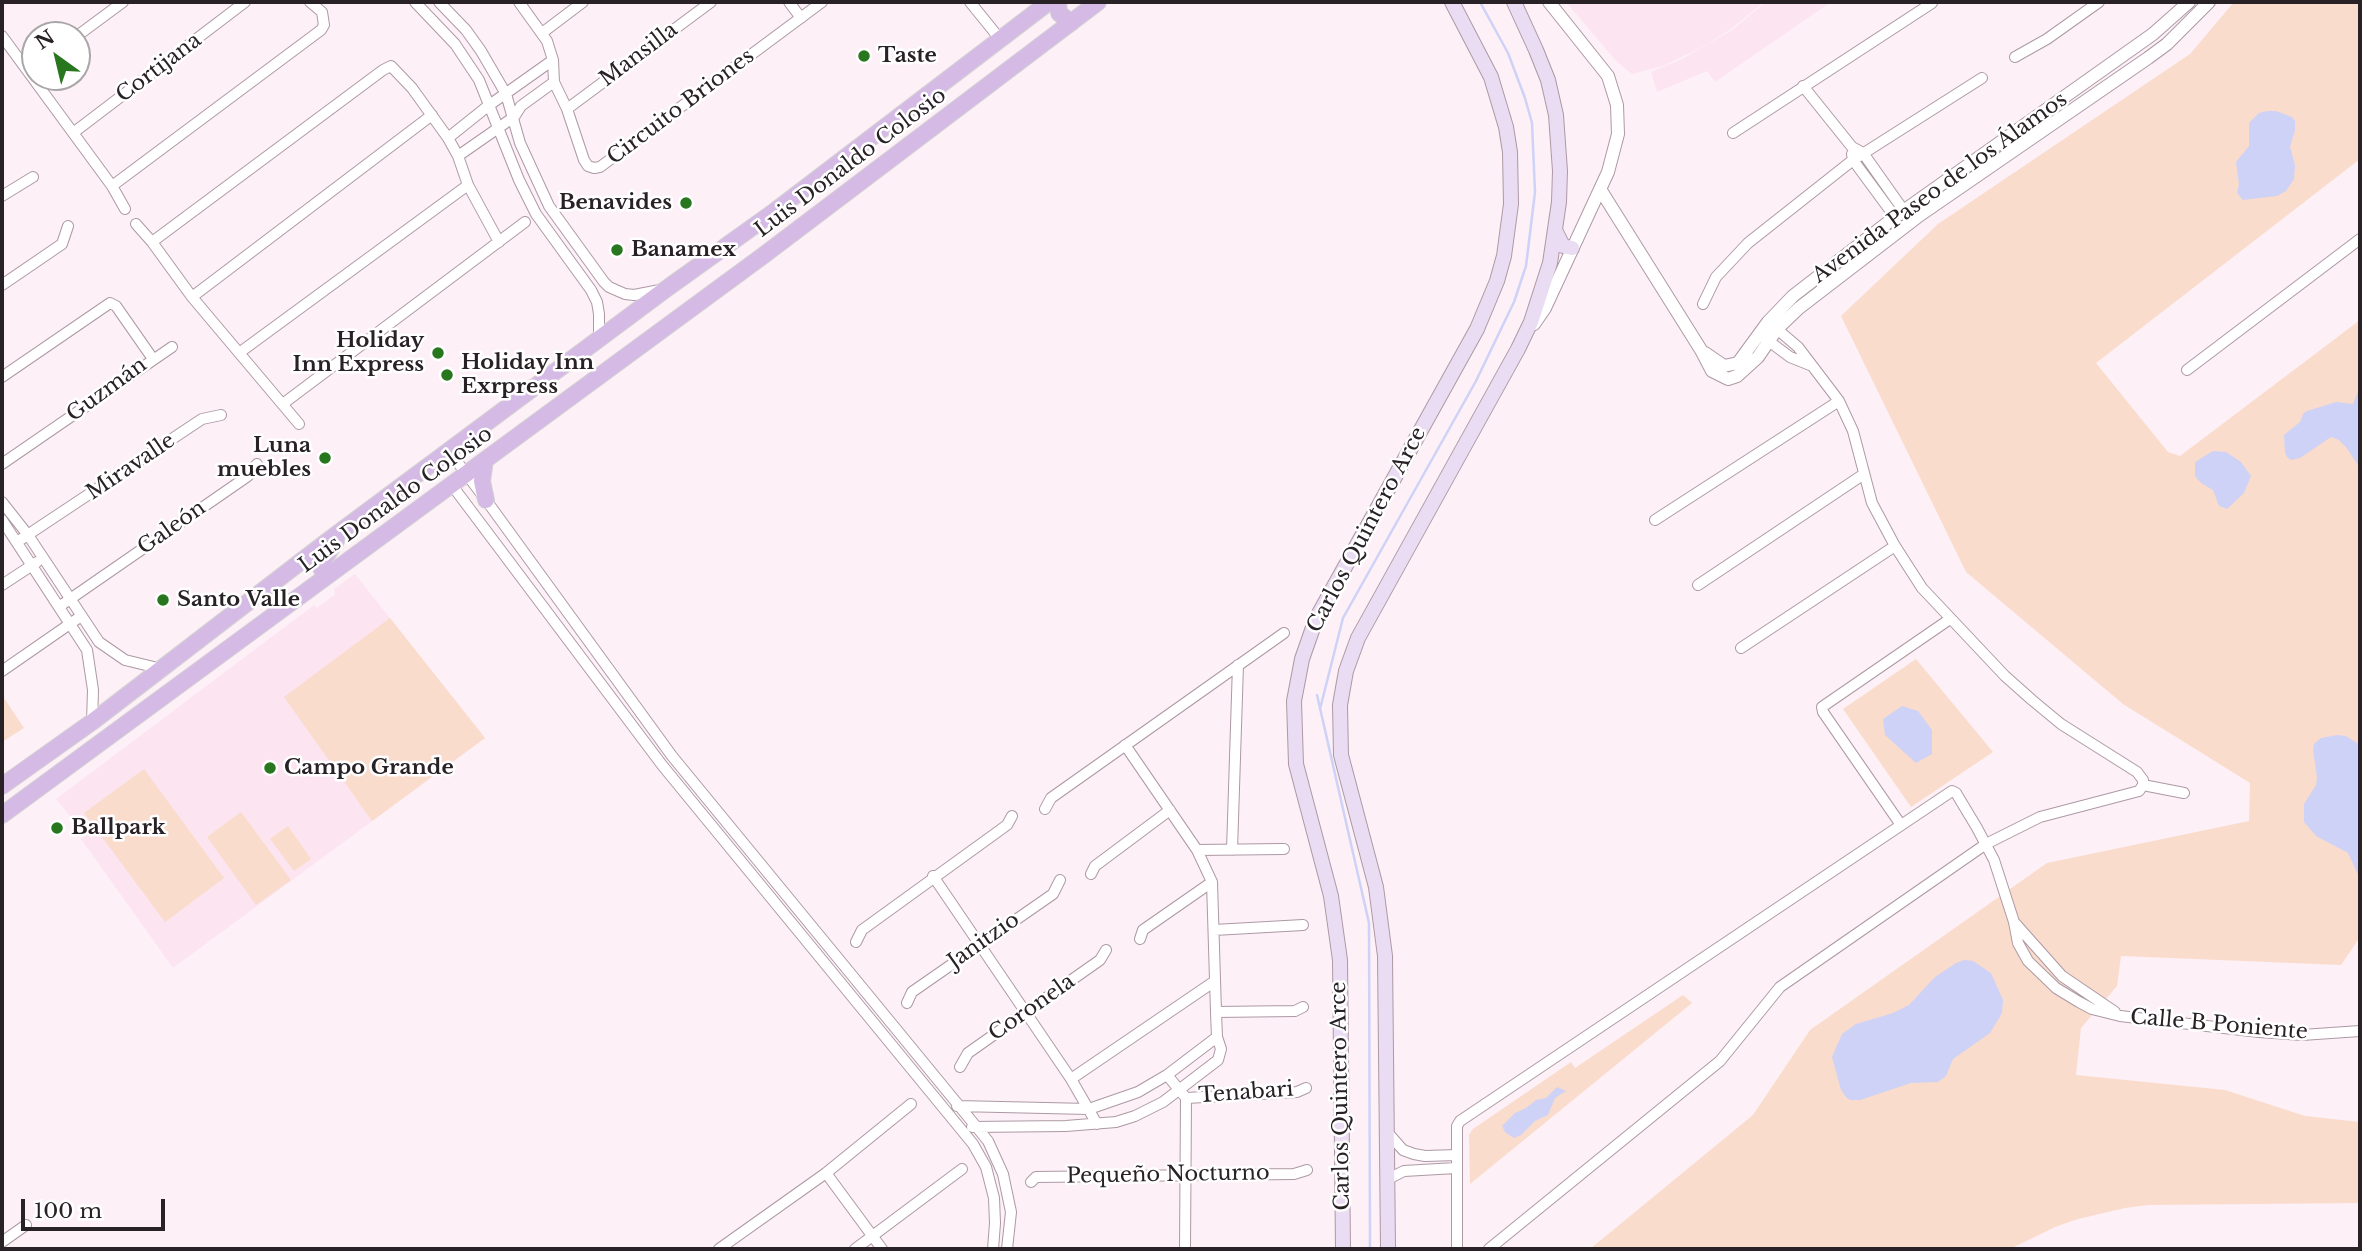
<!DOCTYPE html>
<meta charset="utf-8">
<style>
body{margin:0}
#map{position:relative;width:2362px;height:1251px;overflow:hidden;background:#fdf0f7;font-family:"Libre Baskerville",serif}
canvas{display:block}
.frame{position:absolute;inset:0;border:4px solid #282125;pointer-events:none}
.north{position:absolute;left:21px;top:21px;width:70px;height:70px;box-sizing:border-box;background:#fff;border:2px solid #a9a6a8;border-radius:50%;rotate:326deg;font-size:19px;font-weight:700;line-height:28px;text-align:center;color:#282125}
.north::after{content:'';display:block;margin:auto;width:24px;height:32px;background:#28761d;clip-path:polygon(50% 0,100% 100%,50% 72%,0 100%)}
.scale{position:absolute;left:21px;top:1199px;width:144px;height:32px;box-sizing:border-box;border:4px solid #282125;border-top:0;padding-left:9px;font-size:21px;line-height:24px;white-space:nowrap;color:#282125;-webkit-text-stroke:5px #fff;paint-order:stroke}
</style>
<div id="map">
<canvas width="2362" height="1251"></canvas>
<div class="frame"></div>
<div class="north">N</div>
<div class="scale">100 m</div>
</div>
<script>
const g = document.querySelector('canvas').getContext('2d');
g.lineJoin = 'round';
function paint(path, color) { g.fillStyle = color; g.fill(path, 'evenodd'); }
const toPath = rows => new Path2D(rows.map(r => 'M' + r).join(''));
function strokePath(path, color, width, dash) { g.strokeStyle = color; g.lineWidth = width; g.lineCap = dash ? 'butt' : 'round'; g.setLineDash(dash || []); g.stroke(path); }
function label(font, color, halo, rows, align = 'center') {
  g.font = font + ' "Libre Baskerville",serif'; g.lineWidth = 5; g.setLineDash([]); g.textBaseline = 'middle'; g.strokeStyle = halo; g.fillStyle = color; for (const [text, x, y, turn = 0] of rows) {
    g.save(); g.translate(x, y); g.rotate((+turn || 0) * Math.PI / 180); g.textAlign = isNaN(turn) ? turn : align; if (halo) g.strokeText(text, 0, 0); g.fillText(text, 0, 0); g.restore();
  }
}
const built = toPath([
 [1566,2,1764,2,1731,29,1704,46,1663,66,1632,74,1617,62],
 [1766,2,1831,2,1715,82,1707,71,1657,92,1651,72,1682,59,1732,30],
 [355,574,485,738,173,968,81,839,85,835,56,799,314,605,317,608,335,594,334,589]
]);
const green = toPath([
 [2234,2,2360,2,2360,159,2096,363,2168,452,2180,456,2360,320,2360,937,2341,965,2121,956,2117,986,2081,1028,2076,1075,2225,1090,2305,1116,2360,1122,2360,1203,2149,1205,2125,1208,2078,1219,2055,1227,2010,1249,1590,1249,1753,1115,1810,1030,2047,863,2249,821,2250,783,2123,704,1966,572,1841,316,1938,224,2190,54],
 [390,618,485,738,372,821,284,697],
 [1916,659,1993,752,1911,807,1843,709],
 [2,695,24,728,2,742],
 [144,769,224,878,165,922,84,813],
 [241,812,291,880,256,905,207,837],
 [288,826,311,859,294,871,270,839],
 [1683,995,1692,1003,1470,1184,1469,1135,1473,1129,1571,1062,1575,1068]
]);
const water = toPath([
 [2267,111,2276,111,2292,117,2295,121,2295,130,2290,147,2295,165,2294,179,2286,191,2277,196,2243,200,2237,193,2239,184,2236,162,2249,146,2249,123,2259,113],
 [2360,386,2360,468,2346,447,2339,440,2331,437,2300,458,2291,460,2287,457,2285,453,2284,435,2300,422,2303,414,2307,411,2336,402,2353,404],
 [2213,451,2226,452,2241,462,2251,476,2244,493,2227,509,2219,506,2213,490,2201,483,2195,476,2195,462],
 [1902,706,1918,711,1932,730,1932,754,1916,763,1885,735,1883,719],
 [2337,735,2346,736,2360,745,2360,879,2348,853,2316,836,2304,822,2304,804,2316,785,2317,777,2313,750,2314,744,2321,738],
 [1964,960,1973,961,1991,973,2003,1000,2002,1013,1990,1033,1953,1059,1946,1076,1938,1082,1911,1083,1860,1100,1850,1100,1846,1097,1841,1090,1832,1057,1842,1034,1856,1024,1893,1013,1909,1005,1935,977,1956,963],
 [1557,1087,1566,1091,1555,1098,1548,1115,1535,1121,1521,1135,1514,1138,1505,1132,1502,1126,1515,1113,1526,1108,1536,1100,1546,1098]
]);
const stream = toPath([
 [1317,695,1369,923,1370,1249],
 [1320,709,1343,618,1476,381,1514,302,1526,266,1535,192,1532,123,1525,98,1508,53,1480,2]
]);
const minor = toPath([
 [415,2,455,44,479,80,519,180,536,214,591,290,597,302,599,314,599,340],
 [439,2,466,30,481,51,506,94,520,143,549,206,604,282,609,287,625,294,634,295,660,290],
 [519,2,547,41,553,60,554,82,567,109,584,160,588,166,594,168,600,167,822,2],
 [789,2,801,18],
 [970,2,1000,39],
 [542,33,583,2],
 [2,36,112,186,321,30,324,25,322,12,310,2],
 [77,36,123,2],
 [2015,57,2047,39,2099,2],
 [1803,86,1852,147,1863,153,1904,211],
 [567,109,711,2],
 [73,133,245,2],
 [1733,133,1932,3],
 [448,138,488,106,553,60],
 [1852,154,1853,160,1895,217],
 [458,156,514,117,521,106,554,82],
 [112,186,125,209],
 [2,196,33,177],
 [136,224,152,242,192,297,299,424],
 [152,242,383,70,391,66,412,88,448,138,458,156,468,185,499,242],
 [2,285,62,244,68,226],
 [192,297,432,115],
 [1703,304,1716,277,1748,243,1853,160,1982,78],
 [1771,324,1798,347,1839,401,1853,431,1872,503,1895,546,1922,588,2005,676,2032,700,2061,724,2137,772,2143,780,2143,785],
 [1762,336,1790,357,1810,365],
 [239,353,468,185],
 [2187,370,2360,239],
 [2,377,110,303,116,306,153,359],
 [284,403,525,222],
 [449,451,486,500,672,756,988,1141,1003,1174,1011,1212,1007,1249],
 [2,464,172,347],
 [451,484,662,765,973,1144,986,1167,994,1198,995,1223,993,1249],
 [2,502,28,535,99,642,125,660,162,669],
 [2,520,87,650,93,690,92,722],
 [1655,520,1839,401],
 [17,542,202,419,221,415],
 [2,585,37,562],
 [1698,585,1864,474],
 [60,606,248,476,257,464],
 [1741,648,1895,546],
 [2,671,77,619],
 [2143,785,2184,793],
 [1045,809,1051,798,1284,633],
 [1901,825,1823,712,1822,707,1950,619],
 [1197,850,1284,849],
 [1232,850,1238,665],
 [1091,874,1095,866,1170,810],
 [933,876,1071,1079,1097,1124],
 [2014,922,2062,976,2115,1012],
 [1214,930,1303,925],
 [1140,939,1143,930,1212,882],
 [856,942,862,930,1007,825,1012,816],
 [907,1003,912,992,1053,894,1060,880],
 [1216,1012,1295,1011,1303,1007],
 [960,1067,968,1053,1100,960,1106,950],
 [1167,1075,1186,1098,1185,1249],
 [1071,1079,1215,981],
 [1186,1098,1297,1092,1306,1088],
 [957,1106,1089,1109,1138,1092,1167,1075,1217,1037],
 [972,1127,1066,1126,1116,1122,1135,1116,1163,1102,1218,1060,1221,1049,1217,1037,1216,1012,1212,882,1197,850,1125,745],
 [1388,1133,1403,1150,1414,1154,1425,1156,1457,1155],
 [826,1173,882,1249],
 [1388,1179,1404,1171,1456,1168],
 [1031,1182,1036,1177,1294,1174,1307,1170],
 [2,1242,26,1225],
 [719,1249,826,1173,911,1104],
 [855,1249,962,1169],
 [1457,1249,1457,1126,1460,1121,1952,791,1956,793,1977,828,1994,860,2014,922,2018,943,2028,961,2056,988,2079,1002,2092,1009,2120,1016,2259,1032,2302,1035,2360,1031],
 [1489,1249,1720,1061,1780,987,1986,844,2040,817,2139,791,2143,785]
]);
const tertiary = toPath([
 [1600,189,1701,350,1712,371,1728,379,1737,376,1758,357,1777,329,1799,308,1920,215,2148,58,2167,44,2209,2],
 [1534,324,1545,308,1608,172,1618,134,1617,105,1608,76,1549,2],
 [1705,353,1724,366,1738,363,1768,322,1793,296,1895,217,2153,34,2189,2]
]);
const secondary = toPath([
 [1556,232,1563,246,1572,248],
 [1343,1249,1340,960,1331,896,1296,764,1294,701,1302,659,1316,619,1477,329,1497,281,1504,256,1511,204,1510,152,1506,127,1491,77,1452,2],
 [1388,1249,1385,956,1376,887,1341,755,1340,705,1346,671,1358,638,1518,349,1531,322,1550,263,1559,202,1560,171,1556,115,1548,80,1536,50,1514,2]
]);
const primary = toPath([
 [1058,2,1059,13,1071,23],
 [485,460,482,481,486,500],
 [326,577,321,568,321,564,336,541],
 [2,786,92,722,325,543,666,289,775,211,1049,2],
 [2,815,764,255,1098,2]
]);
const markers = [
 [864,56,7,"#28761d"],
 [686,203,7,"#28761d"],
 [617,250,7,"#28761d"],
 [438,353,7,"#28761d"],
 [447,375,7,"#28761d"],
 [325,458,7,"#28761d"],
 [163,600,7,"#28761d"],
 [270,768,7,"#28761d"],
 [57,828,7,"#28761d"]
];
const streetNames = [
 ["Mansilla",639,55,-37],
 ["Cortijana",159,68,-37],
 ["Circuito Briones",681,107,-37],
 ["Luis Donaldo Colosio",851,163,-37],
 ["Avenida Paseo de los Álamos",1940,188,-36],
 ["Guzmán",107,390,-36],
 ["Miravalle",131,467,-34],
 ["Luis Donaldo Colosio",396,500,-36],
 ["Galeón",172,528,-35],
 ["Carlos Quintero Arce",1367,530,-62],
 ["Janitzio",984,941,-35],
 ["Coronela",1032,1008,-35],
 ["Calle B Poniente",2219,1025,5],
 ["Tenabari",1246,1093,-4],
 ["Carlos Quintero Arce",1341,1096,-91],
 ["Pequeño Nocturno",1168,1175,-1]
];
const poiNames = [
 ["Taste",878,56],
 ["Benavides",672,203,"right"],
 ["Banamex",631,250],
 ["Holiday",424,341,"right"],
 ["Inn Express",424,365,"right"],
 ["Holiday Inn",461,363],
 ["Exrpress",461,387],
 ["Luna",311,446,"right"],
 ["muebles",311,470,"right"],
 ["Santo Valle",177,600],
 ["Campo Grande",284,768],
 ["Ballpark",71,828]
];
paint(built, '#fce5f1');
paint(green, '#fadccd');
paint(water, '#ced2f6');
strokePath(stream, '#ced2f6', 2.5);
strokePath(minor, '#ad99a4', 12);
strokePath(tertiary, '#ad99a4', 14);
strokePath(secondary, '#ad99a4', 16);
strokePath(primary, '#d4d3d3', 18);
strokePath(minor, '#fff', 10);
strokePath(tertiary, '#fff', 12);
strokePath(secondary, '#eadcf2', 14);
strokePath(primary, '#d4bae5', 16);
for (const [x, y, r, color] of markers) { const dot = new Path2D(); dot.arc(x, y, r, 0, 2 * Math.PI); g.fillStyle = color; g.fill(dot); strokePath(dot, '#fff', 2.5); }
label('21px', '#282125', '#fff', streetNames);
label('bold 21px', '#282125', '#fff', poiNames, 'left');
</script>
